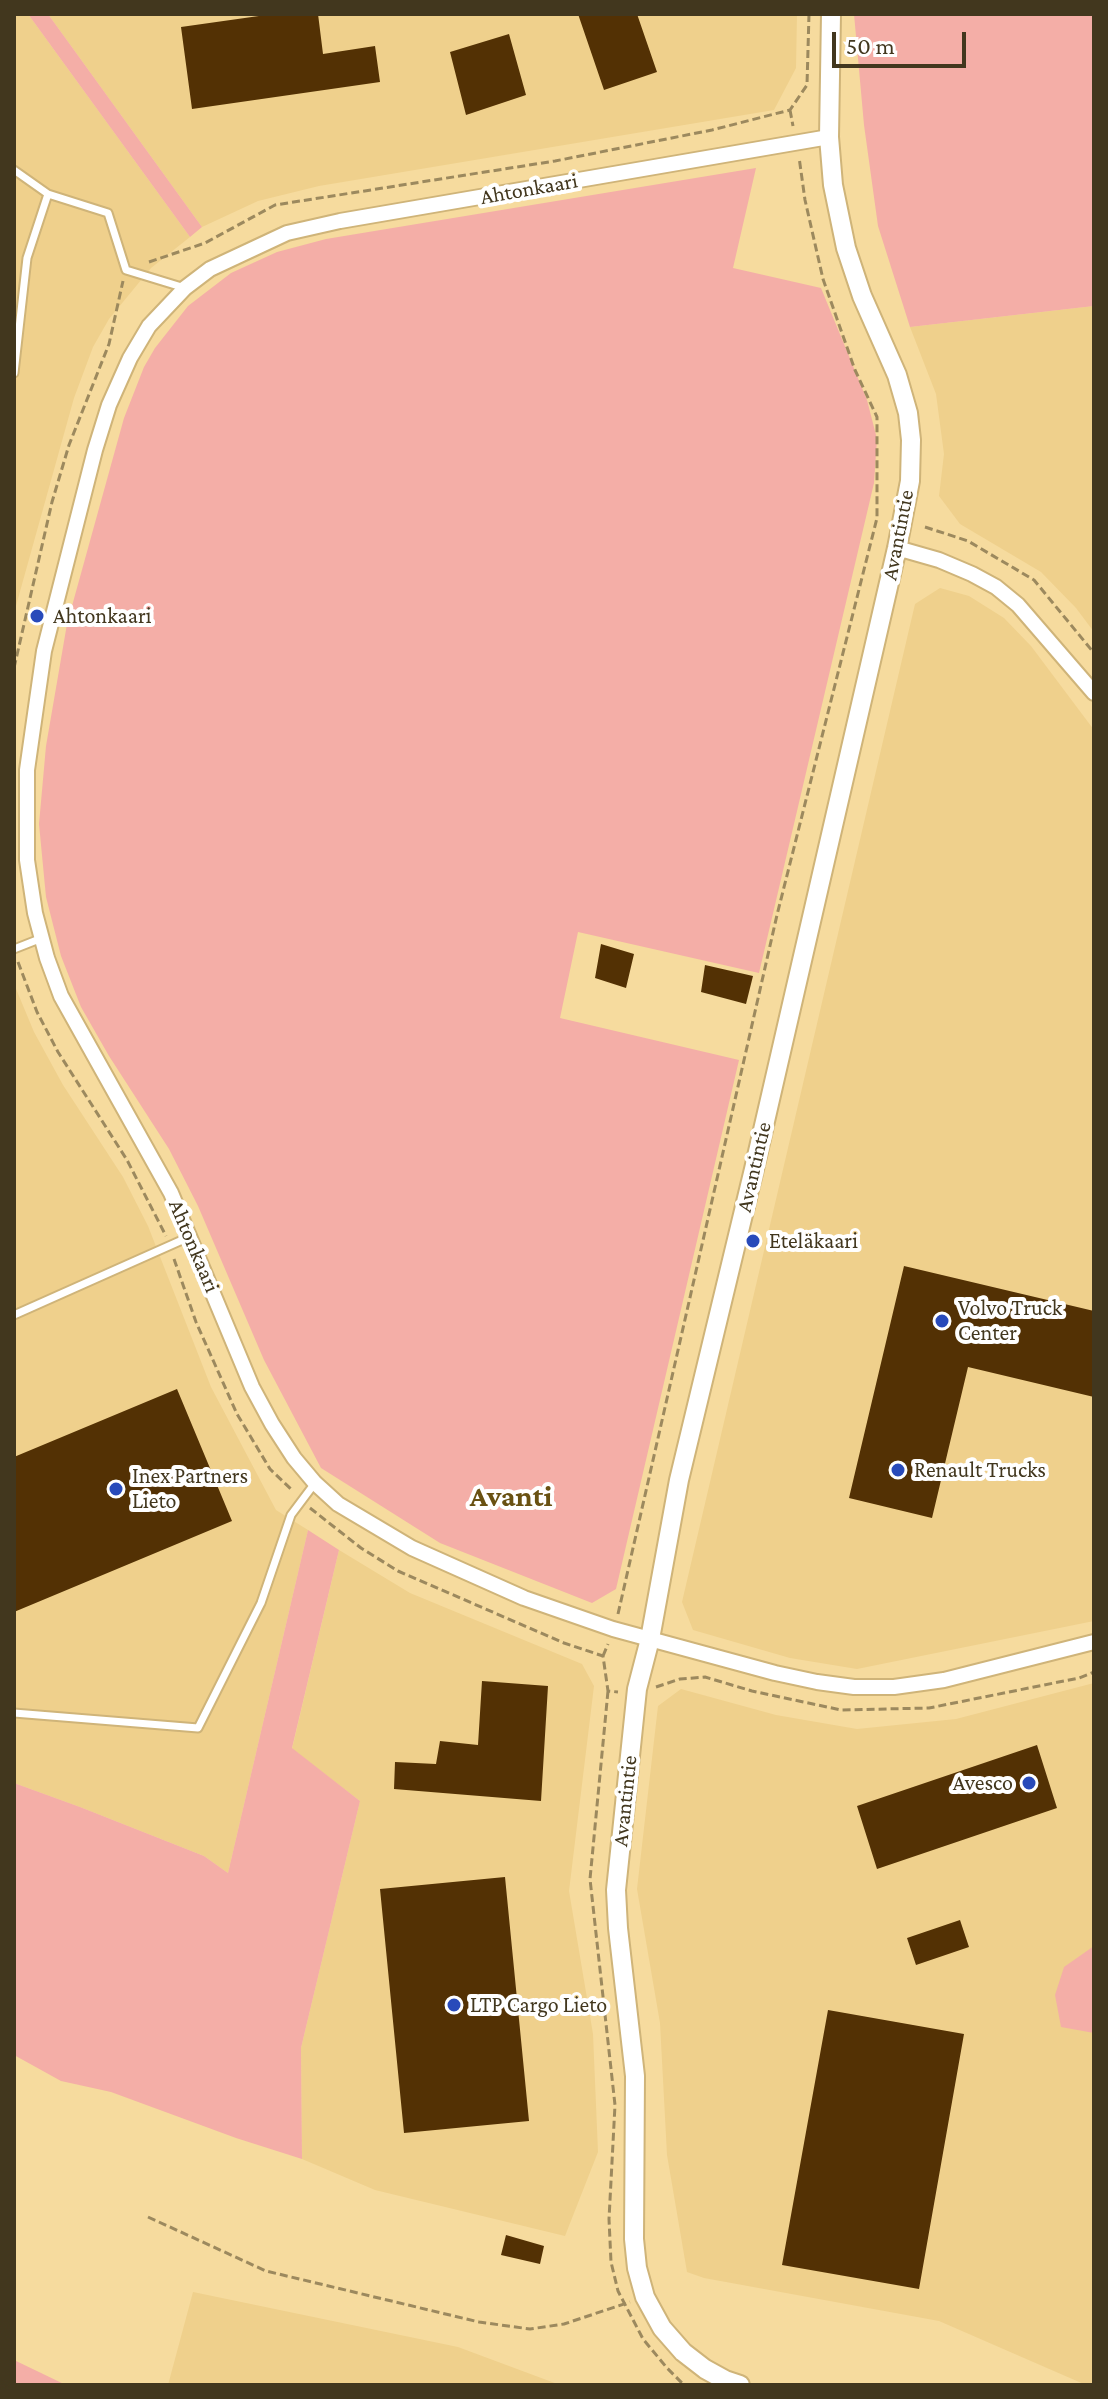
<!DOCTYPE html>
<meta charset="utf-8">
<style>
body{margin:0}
#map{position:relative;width:1108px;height:2399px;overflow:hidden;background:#f6db9e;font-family:"Crimson Pro",serif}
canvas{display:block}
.frame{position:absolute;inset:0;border:16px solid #42371e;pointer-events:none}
.scale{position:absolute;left:832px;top:32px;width:134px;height:36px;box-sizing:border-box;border:4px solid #42371e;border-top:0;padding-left:10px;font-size:24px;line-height:28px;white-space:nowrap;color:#42371e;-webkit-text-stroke:6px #fff;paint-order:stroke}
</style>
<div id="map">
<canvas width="1108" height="2399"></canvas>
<div class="frame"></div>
<div class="scale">50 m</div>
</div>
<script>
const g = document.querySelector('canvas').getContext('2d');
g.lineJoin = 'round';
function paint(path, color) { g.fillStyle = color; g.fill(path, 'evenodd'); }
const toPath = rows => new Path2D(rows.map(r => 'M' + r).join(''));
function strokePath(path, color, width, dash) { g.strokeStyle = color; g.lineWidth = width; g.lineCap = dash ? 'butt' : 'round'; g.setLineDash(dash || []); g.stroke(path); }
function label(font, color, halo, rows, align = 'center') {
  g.font = font + ' "Crimson Pro",serif'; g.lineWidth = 8; g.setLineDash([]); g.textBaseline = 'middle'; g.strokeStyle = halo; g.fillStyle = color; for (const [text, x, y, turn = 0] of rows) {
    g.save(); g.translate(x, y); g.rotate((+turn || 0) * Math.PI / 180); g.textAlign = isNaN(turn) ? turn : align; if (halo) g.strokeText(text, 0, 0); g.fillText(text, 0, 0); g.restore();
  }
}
const built = toPath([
 [14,14,28,14,190,237,151,268,109,319,93,347,74,398,14,613],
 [48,14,797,14,796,68,774,110,319,186,258,201,202,227],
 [1094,306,1094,632,1076,608,1041,572,960,524,939,496,944,454,936,394,910,327],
 [940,588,969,596,1004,618,1031,646,1094,730,1094,1621,857,1669,790,1658,693,1630,682,1602,915,604],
 [14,984,34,1032,63,1085,123,1177,148,1226,211,1387,276,1510,308,1530,228,1873,204,1856,80,1807,14,1783],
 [339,1550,410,1593,582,1664,594,1686,569,1891,593,2034,598,2152,565,2236,375,2190,302,2159,301,2048,360,1801,292,1749],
 [1094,1683,1094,2385,1086,2385,939,2321,704,2278,687,2272,667,2155,660,2023,637,1889,658,1706,681,1689,776,1715,857,1729,956,1719],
 [193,2292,458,2347,560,2385,168,2385]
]);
const green = toPath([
 [28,14,48,14,202,227,190,237],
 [854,14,1094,14,1094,306,910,327,878,226,864,125],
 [756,168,733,268,821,288,867,400,877,439,874,483,759,973,578,932,560,1018,739,1060,616,1589,592,1603,440,1543,321,1468,264,1360,198,1206,169,1149,109,1056,81,1007,61,956,46,897,39,824,46,746,67,624,124,418,144,367,155,348,188,306,231,273,277,252,326,239],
 [308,1530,339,1550,292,1748,360,1801,301,2048,302,2159,236,2138,111,2092,61,2081,14,2055,14,1783,80,1807,204,1856,228,1873],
 [1094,1946,1094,2033,1061,2027,1055,1995,1064,1967],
 [14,2360,66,2385,67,2385,14,2385]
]);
const building = toPath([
 [273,14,318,14,323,54,375,46,380,82,192,109,181,27],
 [578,14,637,14,657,72,604,90],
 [509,34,526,95,466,115,450,52],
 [601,944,634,954,626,988,595,978],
 [705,965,753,976,746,1004,701,992],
 [904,1266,1094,1311,1094,1397,968,1367,932,1518,849,1498],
 [177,1389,232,1521,14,1612,14,1457],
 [482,1681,548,1686,541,1801,394,1789,395,1762,436,1764,440,1741,478,1745],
 [1037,1745,1057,1808,877,1869,857,1806],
 [505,1877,529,2121,404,2133,380,1889],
 [960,1920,969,1947,916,1965,907,1938],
 [828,2010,964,2034,919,2289,782,2265],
 [506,2235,544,2246,540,2264,501,2255]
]);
const path = toPath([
 [790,110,793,126],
 [149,262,205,243,275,205,555,161,712,130,790,110,807,85,809,14],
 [925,527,968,541,1034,580,1094,653],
 [14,668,52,502,69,445,109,344,123,281],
 [18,962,37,1012,58,1052,127,1160,166,1236],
 [174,1259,196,1322,237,1414,270,1469,293,1491],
 [310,1508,361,1548,398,1571,564,1643,603,1656,608,1691,618,1692],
 [618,1614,777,915,877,518,877,417,855,370,823,279,805,200,799,157],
 [603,1656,608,1644],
 [656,1687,680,1679,705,1677,752,1691,841,1710,929,1708,1079,1678,1094,1672],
 [608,1691,590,1879,615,2105,609,2219,611,2262,618,2291,643,2339,667,2368,684,2385],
 [148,2217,266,2271,479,2322,530,2329,564,2324,630,2302]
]);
const service = toPath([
 [14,170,48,194,27,258,14,373],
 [48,194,108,213,126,270,185,288],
 [14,949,42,938],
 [14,1315,189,1237],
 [14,1713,198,1728,261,1603,291,1515,315,1483]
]);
const minor = toPath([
 [829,137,340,221,287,233,210,269,185,288,149,326,130,358,109,405,95,450,44,651,27,770,27,860,35,913,47,958,61,996,171,1193,252,1387,272,1424,294,1458,315,1483,338,1504,412,1548,524,1598,613,1629,775,1673,817,1682,854,1687,894,1687,944,1680,1094,1642],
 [897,548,939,560,972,574,996,587,1018,605,1094,693]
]);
const tertiary = toPath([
 [740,2385,725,2380,705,2369,683,2352,662,2328,645,2297,637,2268,634,2239,635,2076,618,1928,616,1890,637,1689,650,1639,679,1480,754,1169,897,548,910,481,911,440,908,413,897,375,862,296,846,248,833,185,829,137,831,14]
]);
const markers = [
 [37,616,8,"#284aba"],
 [753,1241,8,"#284aba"],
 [942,1321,8,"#284aba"],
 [898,1470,8,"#284aba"],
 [116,1489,8,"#284aba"],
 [1029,1783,8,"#284aba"],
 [454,2005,8,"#284aba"]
];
const streetNames = [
 ["Ahtonkaari",529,189,-10],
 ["Avantintie",898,535,-79],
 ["Avantintie",754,1167,-77],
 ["Ahtonkaari",194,1246,67],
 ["Avantintie",625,1801,-84]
];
const poiNames = [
 ["Ahtonkaari",53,616],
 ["Eteläkaari",769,1241],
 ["Volvo Truck",958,1308],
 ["Center",958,1333],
 ["Renault Trucks",914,1470],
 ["Inex Partners",132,1476],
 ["Lieto",132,1501],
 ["Avesco",1013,1783,"right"],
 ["LTP Cargo Lieto",470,2005]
];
const districtNames = [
 ["Avanti",511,1497]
];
paint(built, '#efd08c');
paint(green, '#f4aea7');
paint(building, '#533104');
strokePath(service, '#cfb479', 11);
strokePath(minor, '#cfb479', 18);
strokePath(tertiary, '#cfb479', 22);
strokePath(path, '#9c895e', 3, [8, 4]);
strokePath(service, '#fff', 7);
strokePath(minor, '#fff', 14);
strokePath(tertiary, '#fff', 18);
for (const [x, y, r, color] of markers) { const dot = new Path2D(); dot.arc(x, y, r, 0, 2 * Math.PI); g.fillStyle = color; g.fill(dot); strokePath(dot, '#fff', 3); }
label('22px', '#42371e', '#fff', streetNames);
label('22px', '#42371e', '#fff', poiNames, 'left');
label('bold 30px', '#695112', '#fff', districtNames);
</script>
